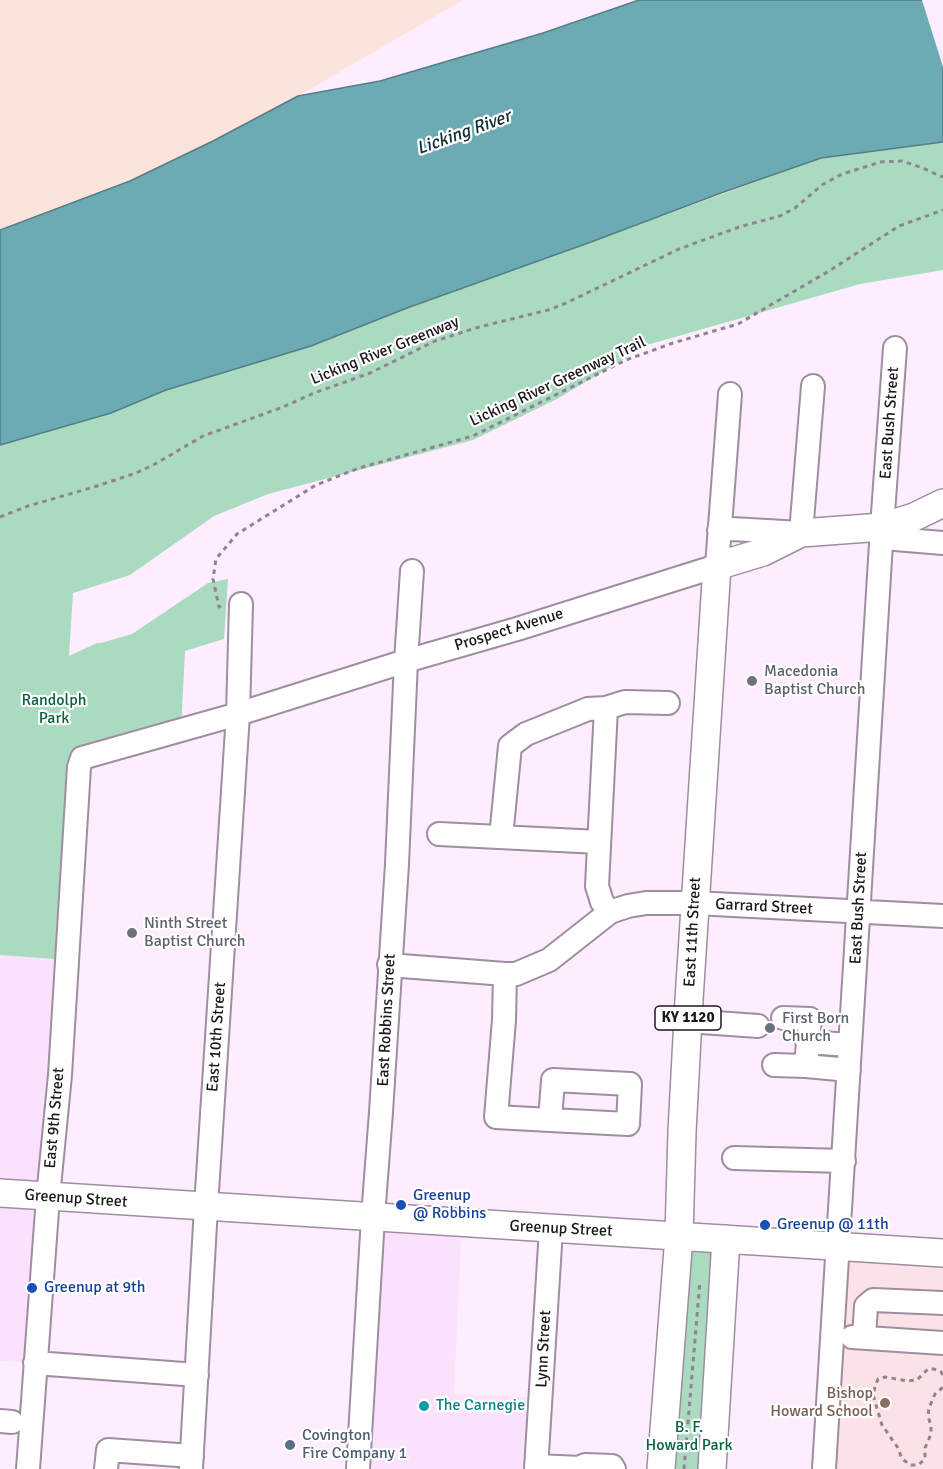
<!DOCTYPE html>
<style>
body{margin:0}
canvas{display:block;background:#fdedfe}
</style>
<canvas width="943" height="1469"></canvas>
<script>
const g = document.querySelector('canvas').getContext('2d');
g.lineJoin = 'round';
function paint(path, color) { g.fillStyle = color; g.fill(path, 'evenodd'); }
const toPath = rows => new Path2D(rows.map(r => 'M' + r).join(''));
function strokePath(path, color, width, dash) { g.strokeStyle = color; g.lineWidth = width; g.lineCap = dash ? 'butt' : 'round'; g.setLineDash(dash || []); g.stroke(path); }
function label(font, color, halo, rows, align = 'center') {
  g.font = font + ' Signika,sans-serif'; g.lineWidth = 4.5; g.setLineDash([]); g.textBaseline = 'middle'; g.strokeStyle = halo; g.fillStyle = color; for (const [text, x, y, turn = 0] of rows) {
    g.save(); g.translate(x, y); g.rotate((+turn || 0) * Math.PI / 180); g.textAlign = isNaN(turn) ? turn : align; if (halo) g.strokeText(text, 0, 0); g.fillText(text, 0, 0); g.restore();
  }
}
const built = toPath([
 [0,955,67,960,35,1363,0,1361],
 [373,1217,462,1223,454,1394,541,1398,536,1469,358,1469]
]);
const industrial = toPath([
 [0,0,463,0,298,96,213,141,130,181,0,230]
]);
const education = toPath([
 [838,1247,943,1253,943,1469,824,1469]
]);
const green = toPath([
 [943,142,943,270,860,284,647,345,557,399,473,440,268,494,214,516,130,575,73,593,69,656,97,643,101,643,132,634,208,583,228,579,224,639,185,651,181,730,82,758,67,960,0,955,0,445,166,390,232,370,591,242,821,158],
 [679,1236,726,1239,712,1469,661,1469]
]);
const water = toPath([
 [639,0,943,0,943,142,821,158,721,193,591,242,407,308,311,346,166,390,111,413,0,445,0,230,130,181,213,141,298,96,380,81,543,33,639,0]
]);
const pier = toPath([
 [922,0,943,0,943,67]
]);
const path = toPath([
 [0,517,28,506,97,486,136,473,155,464,203,436,283,407,314,393,370,373,435,341,479,327,548,310,564,304,679,249,739,227,780,216,795,208,822,185,842,174,881,162,902,161,920,167,943,177],
 [221,606,219,607,213,579,216,559,237,534,316,485,359,468,473,436,626,360,673,343,738,324,829,271,899,226,943,210],
 [943,1375,941,1372,934,1369,928,1369,917,1380,908,1381,885,1377,878,1379,875,1387,873,1395,882,1425,898,1448,902,1459,911,1465,918,1465,925,1459,925,1448,931,1434,931,1426,928,1416,929,1408,935,1394,942,1388,943,1385],
 [684,1469,700,1281]
]);
const minor = toPath([
 [719,530,732,529,801,533,813,386],
 [895,539,943,543],
 [606,708,625,702,668,703],
 [439,834,599,842],
 [501,837,510,746,526,734,588,709,606,708,597,886,602,902,610,912],
 [389,965,505,974,516,974,549,960,610,912,628,906,646,903,695,903,943,916],
 [505,974,504,1020,496,1117,550,1120,628,1124,630,1084,553,1080,550,1120],
 [783,1018,810,1019,806,1066,849,1070],
 [688,1021,758,1026],
 [807,1042,850,1045],
 [774,1065,806,1066],
 [734,1158,844,1161],
 [852,1337,943,1343],
 [864,1337,866,1306,873,1300,943,1303],
 [35,1363,197,1375],
 [0,1421,12,1422],
 [537,1466,580,1468,585,1465,612,1466,614,1469],
 [28,1469,48,1197,60,1075,79,767,82,758,238,714,406,661,517,629,717,566,730,394],
 [106,1469,108,1450,192,1456],
 [191,1469,206,1207,238,714,241,604],
 [358,1469,373,1217,381,1112,397,864,406,661,412,571],
 [536,1469,551,1229],
 [824,1469,882,527,895,348]
]);
const major = toPath([
 [0,1193,943,1253],
 [661,1469,679,1236,682,1132,689,1000,717,566,763,552,801,533,882,527,914,517,943,503],
 [712,1469,726,1239]
]);
const markers = [
 [752,681,6,"#6b7280"],
 [132,933,6,"#6b7280"],
 [770,1028,6,"#6b7280"],
 [401,1205,6,"#1a4fb4"],
 [765,1225,6,"#1a4fb4"],
 [32,1288,6,"#1a4fb4"],
 [885,1403,6,"#8d6e63"],
 [424,1406,6,"#0f9aa8"],
 [290,1445,6,"#5c6f8a"]
];
const shields = [
 [688,1018,66]
];
const shieldNames = [
 ["KY 1120",688,1018]
];
const streetNames = [
 ["Licking River Greenway",385,351,-22],
 ["Licking River Greenway Trail",558,382,-25],
 ["East Bush Street",890,423,-86],
 ["Prospect Avenue",509,630,-17],
 ["Garrard Street",764,907,3],
 ["East Bush Street",859,908,-87],
 ["East 11th Street",693,932,-87],
 ["East Robbins Street",387,1020,-87],
 ["East 10th Street",217,1037,-86],
 ["East 9th Street",55,1118,-85],
 ["Greenup Street",76,1199,4],
 ["Greenup Street",561,1229,3],
 ["Lynn Street",544,1349,-87]
];
const worshipNames = [
 ["Macedonia",764,672],
 ["Baptist Church",764,690],
 ["Ninth Street",144,924],
 ["Baptist Church",144,942],
 ["First Born",782,1019],
 ["Church",782,1037]
];
const parkNames = [
 ["Randolph",54,701],
 ["Park",54,719],
 ["B. F.",689,1428],
 ["Howard Park",689,1446]
];
const transitNames = [
 ["Greenup",413,1196],
 ["@ Robbins",413,1214],
 ["Greenup @ 11th",777,1225],
 ["Greenup at 9th",44,1288]
];
const educationNames = [
 ["Bishop",873,1394],
 ["Howard School",873,1412]
];
const cultureNames = [
 ["The Carnegie",436,1406]
];
const serviceNames = [
 ["Covington",302,1436],
 ["Fire Company 1",302,1454]
];
const waterNames = [
 ["Licking River",464,133,-20]
];
paint(built, '#fae2fd');
paint(industrial, '#fce3dc');
paint(education, '#fce1e6');
paint(green, '#aadabf');
paint(water, '#6cabb4');
strokePath(water, '#547e87', 1.5);
paint(pier, '#fdedfe');
strokePath(minor, '#9f8da1', 26);
strokePath(major, '#9f8da1', 30);
strokePath(path, '#908491', 3, [4.5, 4.5]);
strokePath(minor, '#fff', 22);
strokePath(major, '#fff', 27);
for (const [x, y, r, color] of markers) { const dot = new Path2D(); dot.arc(x, y, r, 0, 2 * Math.PI); g.fillStyle = color; g.fill(dot); strokePath(dot, '#fff', 2); }
for (const [x, y, w] of shields) { const box = new Path2D(); box.roundRect(x - w / 2, y - 12, w, 24, 4.5); g.fillStyle = '#fff'; g.fill(box); strokePath(box, '#1c161d', 1.5); }
label('bold 15px', '#1c161d', null, shieldNames);
label('16px', '#1c161d', '#fff', streetNames);
label('16px', '#5b616d', '#fff', worshipNames, 'left');
label('16px', '#09623f', '#fff', parkNames);
label('16px', '#164399', '#fff', transitNames, 'left');
label('16px', '#785e54', '#fff', educationNames, 'right');
label('16px', '#0d838f', '#fff', cultureNames, 'left');
label('16px', '#4e5e75', '#fff', serviceNames, 'left');
label('italic 18px', '#0e2e33', '#fff', waterNames);
</script>
